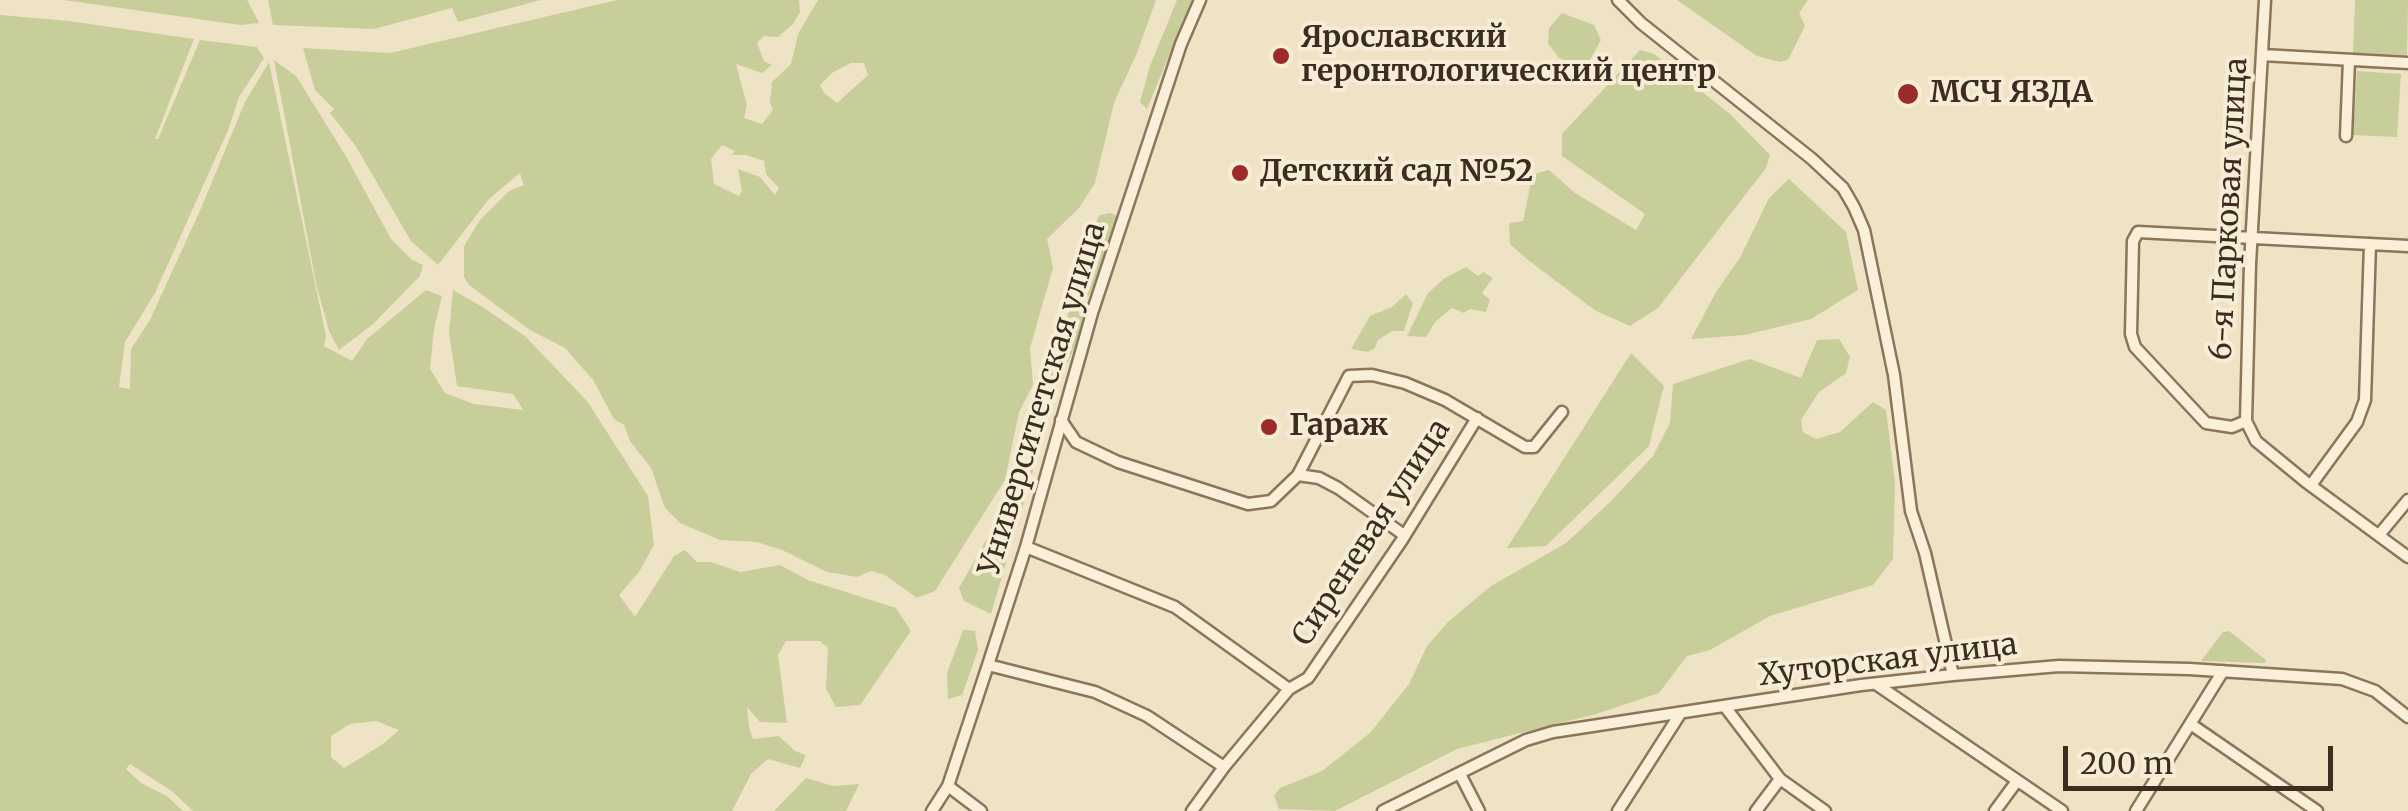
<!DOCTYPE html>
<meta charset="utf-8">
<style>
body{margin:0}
#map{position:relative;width:2408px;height:811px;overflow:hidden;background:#efe3c6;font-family:Merriweather,serif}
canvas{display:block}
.scale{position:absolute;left:2063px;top:746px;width:270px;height:45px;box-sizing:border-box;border:5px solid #3b2d1f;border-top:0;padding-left:12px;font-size:30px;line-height:35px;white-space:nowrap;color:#3b2d1f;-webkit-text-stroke:8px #f7edd6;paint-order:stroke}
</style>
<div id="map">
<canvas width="2408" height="811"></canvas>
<div class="scale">200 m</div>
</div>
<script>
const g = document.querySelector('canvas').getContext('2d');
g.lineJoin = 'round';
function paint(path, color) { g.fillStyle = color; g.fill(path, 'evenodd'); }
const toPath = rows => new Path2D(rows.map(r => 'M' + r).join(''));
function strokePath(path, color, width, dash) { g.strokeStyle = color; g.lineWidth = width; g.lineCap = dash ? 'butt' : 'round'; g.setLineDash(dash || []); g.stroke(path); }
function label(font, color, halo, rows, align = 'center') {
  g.font = font + ' Merriweather,serif'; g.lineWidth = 8; g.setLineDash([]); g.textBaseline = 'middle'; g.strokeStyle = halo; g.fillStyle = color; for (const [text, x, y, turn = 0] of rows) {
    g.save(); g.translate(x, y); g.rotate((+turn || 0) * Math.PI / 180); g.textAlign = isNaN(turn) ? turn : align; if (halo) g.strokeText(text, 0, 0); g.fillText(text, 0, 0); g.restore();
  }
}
const green = toPath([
 [64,0,247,0,259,23,240,25],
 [268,0,541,0,458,22,452,8,374,29,273,25],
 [617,0,799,0,800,12,793,24,778,37,764,36,757,43,764,61,772,65,762,73,736,64,747,105,744,118,762,124,773,110,770,103,772,82,791,64,798,34,818,0,1156,0,1137,53,1114,103,1095,183,1079,208,1047,239,1053,268,1030,348,1033,385,1019,412,1005,480,935,591,917,598,885,575,871,571,857,577,827,572,782,550,757,542,720,540,680,523,665,508,651,468,630,441,624,425,614,419,593,380,565,348,530,330,469,285,464,277,464,246,480,220,509,191,524,185,520,173,489,199,438,265,411,241,355,145,330,113,334,109,315,90,303,48,390,53],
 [851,63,864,63,868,75,837,103,824,93,820,85,832,73],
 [722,145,735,151,731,155,746,155,764,161,766,174,779,188,775,195,760,177,738,169,742,191,739,196,714,184,711,159],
 [1177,0,1192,0,1147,109,1140,102,1150,66],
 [1677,0,1808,0,1799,13,1805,26,1788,60,1780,62,1757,56],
 [2355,0,2408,0,2407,55,2353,53],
 [1562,13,1594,25,1601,40,1590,60,1577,65,1559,58,1548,43,1549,28],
 [0,15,69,21,194,39,155,139,158,139,200,40,257,47,264,58,239,97,229,128,155,293,125,342,119,387,130,389,131,349,150,320,202,206,245,102,269,62,326,336,324,346,352,361,367,339,426,290,442,296,434,329,430,369,445,393,474,404,523,410,513,394,457,386,449,333,453,290,481,306,525,336,587,401,648,496,654,545,639,572,619,595,635,617,674,556,685,550,697,562,711,562,740,572,780,565,808,580,896,608,911,631,860,705,836,707,826,689,828,648,820,641,786,641,778,655,787,723,760,722,747,707,749,727,753,739,779,736,795,751,806,755,800,768,768,759,751,774,732,811,193,811,173,792,130,764,126,769,141,783,167,796,183,811,0,811],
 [376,721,399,730,383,744,344,768,331,757,331,736,350,724],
 [1640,50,1654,54,1730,114,1770,155,1766,168,1658,308,1630,326,1596,311,1528,260,1510,244,1509,223,1523,221,1531,182,1537,173,1549,170,1575,193,1636,230,1645,214,1562,156,1562,134],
 [274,60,296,76,347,158,391,239,412,260,423,265,420,276,373,324,339,350,329,331,316,283],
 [2357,71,2401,74,2397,137,2353,135],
 [1789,179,1846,232,1858,290,1811,319,1745,335,1691,339,1716,292,1741,256,1769,198],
 [1110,213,1118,216,1113,233,1090,294,1084,302,1085,315,1075,346,1054,395,1047,388,1093,227,1100,215],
 [1466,267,1478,276,1483,272,1493,278,1482,293,1490,300,1486,312,1470,309,1464,313,1452,308,1435,322,1426,337,1407,336,1428,293,1445,278],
 [1406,294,1413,303,1404,331,1392,331,1378,340,1375,348,1368,352,1351,349,1370,316,1392,307],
 [1839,339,1850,357,1846,373,1819,392,1801,420,1803,432,1816,439,1840,432,1873,402,1886,410,1895,482,1893,559,1873,585,1770,616,1710,650,1687,656,1659,693,1596,714,1457,749,1335,811,1279,809,1274,796,1280,788,1322,771,1370,733,1409,684,1427,646,1448,622,1491,586,1566,543,1610,502,1653,456,1670,423,1673,384,1750,359,1801,378,1817,340],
 [1631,353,1664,386,1649,446,1546,546,1507,548],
 [1031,461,1033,471,991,614,964,601,959,588],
 [963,630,975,631,978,650,962,695,948,699,947,673],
 [2229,631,2266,660,2265,663,2201,661,2223,632],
 [806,778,833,786,859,784,846,811,774,811]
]);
const minor = toPath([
 [1618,0,1641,23,1812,159,1843,188,1854,207,1864,230,1894,375,1911,511,1925,553,1953,675],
 [2265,0,2250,264,2246,421,2256,441,2306,482,2408,557],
 [2262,55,2408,63],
 [2346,136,2349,60],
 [1061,420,1076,442,1118,462,1248,504,1271,501,1298,475,1349,376,1372,375,1405,383,1445,400,1525,447,1534,447,1562,412],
 [2246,421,2232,427,2206,423,2135,347,2131,334,2133,241,2138,232,2408,246],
 [1298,475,1319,478,1338,488,1404,535],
 [2311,485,2357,422,2365,400,2370,244],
 [2379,535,2408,500],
 [1026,547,1175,607,1289,689],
 [988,665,1095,692,1147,716,1224,767],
 [1876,684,2062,811],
 [1726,708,1780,779,1825,811],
 [2192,725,2317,811],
 [1460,774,1479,811],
 [948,786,981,811],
 [932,811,948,786,988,665,1026,547,1092,313,1181,44,1200,0],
 [1192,811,1224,767,1289,689,1308,678,1402,540,1477,418],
 [1383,811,1526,740,1553,732,1861,685,1953,675,2059,666,2189,669,2342,679,2375,691,2408,717],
 [1618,811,1680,714],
 [1756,811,1780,779],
 [1995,811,2017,781],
 [2136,811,2223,671]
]);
const markers = [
 [1281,56,10,"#9c2a2a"],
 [1908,94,12,"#9c2a2a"],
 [1240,173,10,"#9c2a2a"],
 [1269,427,10,"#9c2a2a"]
];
const poiNames = [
 ["Ярославский",1301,39],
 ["геронтологический центр",1301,73],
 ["МСЧ ЯЗДА",1930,94],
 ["Детский сад №52",1260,173],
 ["Гараж",1289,427]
];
const streetNames = [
 ["6-я Парковая улица",2230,209,-87],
 ["Университетская улица",1043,399,-73],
 ["Сиреневая улица",1372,533,-57],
 ["Хуторская улица",1888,661,-7]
];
paint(green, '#c8ce99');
strokePath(minor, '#8b755b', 15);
strokePath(minor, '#faf0da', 10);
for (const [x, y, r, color] of markers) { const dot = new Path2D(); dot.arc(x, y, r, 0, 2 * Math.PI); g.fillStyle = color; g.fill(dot); strokePath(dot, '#f7edd6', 4); }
label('bold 30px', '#3b2d1f', '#f7edd6', poiNames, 'left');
label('30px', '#3b2d1f', '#f7edd6', streetNames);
</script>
